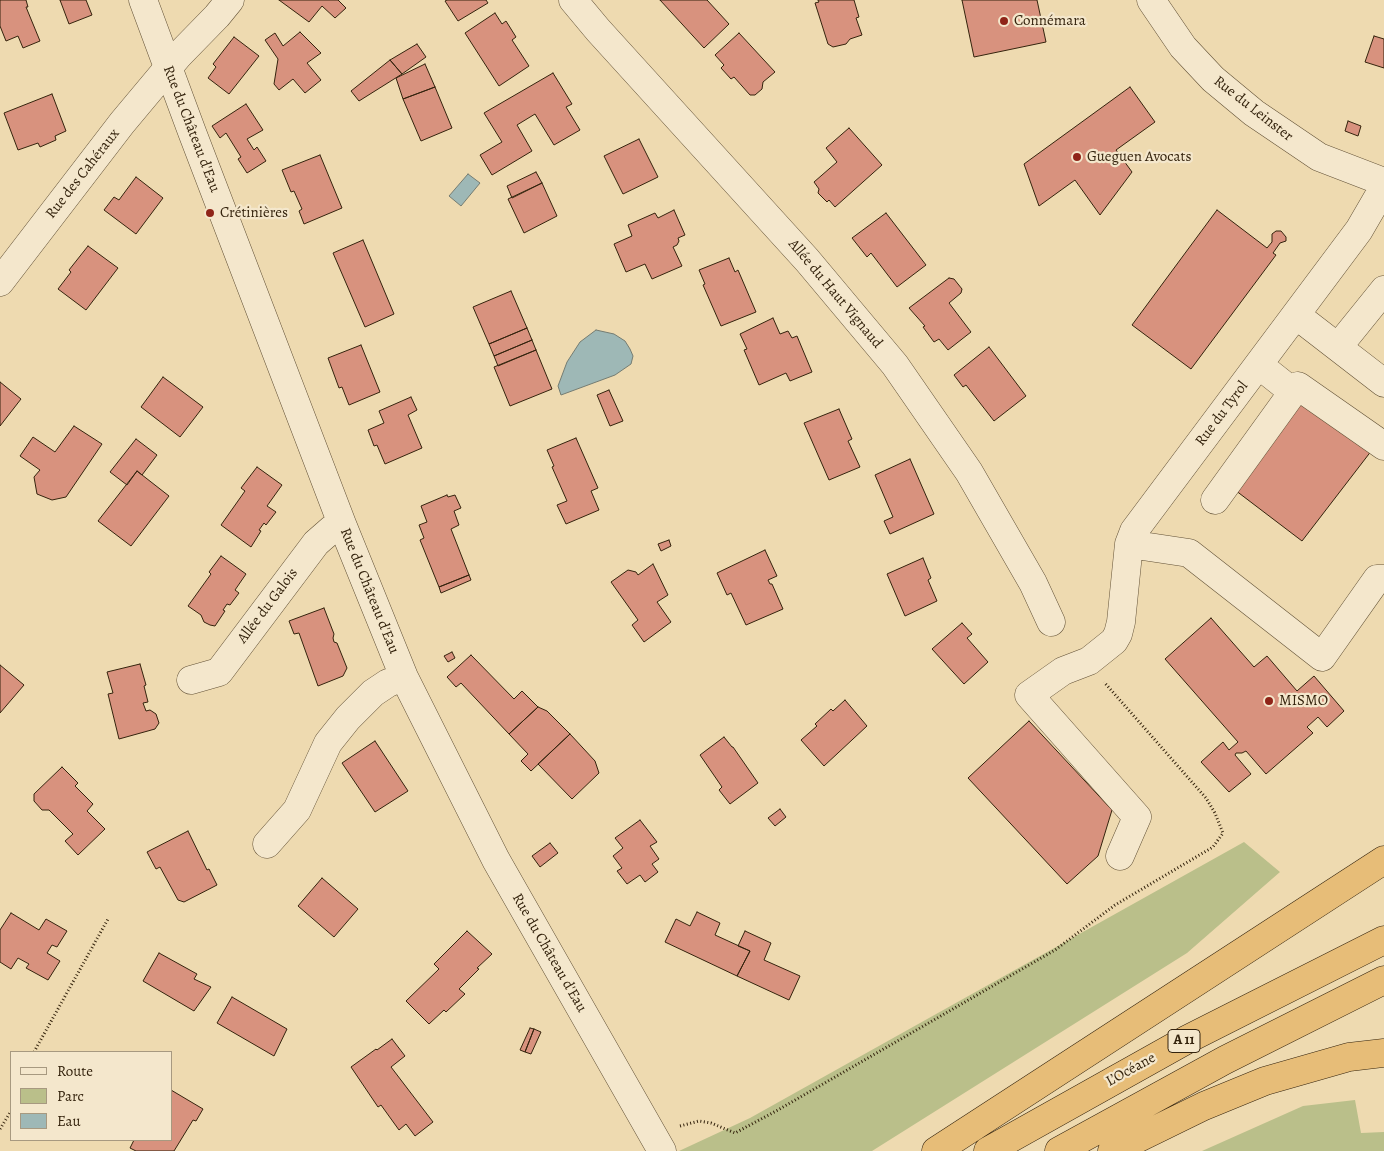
<!DOCTYPE html>
<meta charset="utf-8">
<style>
body{margin:0}
#map{position:relative;width:1384px;height:1151px;overflow:hidden;background:#eedab0;font-family:Alegreya,serif}
canvas{display:block}
.legend{position:absolute;left:10px;top:1051px;width:162px;height:90px;box-sizing:border-box;background:#f4e7cc;border:1px solid #a79980;margin:0;padding:6px 9px;list-style:none;font-size:15px;color:#34230d}
.legend li{display:flex;align-items:center;gap:10px;height:25px}
.legend b{width:25px;border:1px solid #a79980}
</style>
<div id="map">
<canvas width="1384" height="1151"></canvas>
<ul class="legend">
<li><b style="height:6px;background:#f4e7cc"></b>Route</li>
<li><b style="height:14px;background:#babf8a"></b>Parc</li>
<li><b style="height:14px;background:#9eb8b6"></b>Eau</li>
</ul>
</div>
<script>
const g = document.querySelector('canvas').getContext('2d');
g.lineJoin = 'round';
function paint(path, color) { g.fillStyle = color; g.fill(path, 'evenodd'); }
const toPath = rows => new Path2D(rows.map(r => 'M' + r).join(''));
function strokePath(path, color, width, dash) { g.strokeStyle = color; g.lineWidth = width; g.lineCap = dash ? 'butt' : 'round'; g.setLineDash(dash || []); g.stroke(path); }
function label(font, color, halo, rows, align = 'center') {
  g.font = font + ' Alegreya,serif'; g.lineWidth = 4.5; g.setLineDash([]); g.textBaseline = 'middle'; g.strokeStyle = halo; g.fillStyle = color; for (const [text, x, y, turn = 0] of rows) {
    g.save(); g.translate(x, y); g.rotate((+turn || 0) * Math.PI / 180); g.textAlign = isNaN(turn) ? turn : align; if (halo) g.strokeText(text, 0, 0); g.fillText(text, 0, 0); g.restore();
  }
}
const green = toPath([
 [1244,842,1280,872,1187,953,872,1151,679,1151,750,1118],
 [1355,1100,1361,1133,1384,1132,1384,1151,1202,1151,1303,1106]
]);
const water = toPath([
 [468,174,480,183,461,206,449,196,468,174],
 [596,330,614,334,625,341,630,349,633,356,631,364,615,375,561,395,558,386,567,362,580,342,596,330]
]);
const building = toPath([
 [0,0,26,0,28,7,26,7,40,41,23,48,18,36,6,41,0,26,0,0],
 [60,0,86,0,92,15,69,24,60,0],
 [279,0,338,0,346,8,335,18,322,6,309,22,279,0],
 [447,0,486,0,488,3,458,21,445,1,447,0],
 [660,0,707,0,729,24,704,48,660,0],
 [818,0,854,0,859,17,856,18,862,35,850,39,846,44,833,47,828,44,815,3,819,2,818,0],
 [962,0,1037,0,1046,42,974,57,962,0],
 [495,13,502,24,506,21,516,37,512,40,529,66,499,86,465,33,495,13],
 [300,32,321,53,307,63,321,80,305,93,293,79,279,90,274,84,278,59,265,40,275,33,283,46,300,32],
 [739,33,775,72,763,82,762,89,755,95,750,95,734,77,731,79,721,68,724,65,715,55,739,33],
 [1374,36,1384,39,1384,68,1365,62,1374,36],
 [234,37,259,56,229,94,208,78,216,67,213,64,234,37],
 [417,44,426,57,402,74,390,60,417,44],
 [390,60,402,74,359,101,351,91,390,60],
 [425,64,435,87,403,99,396,78,425,64],
 [553,73,572,104,566,107,580,130,554,145,535,114,517,125,532,151,492,175,480,155,502,142,484,113,553,73],
 [435,87,452,128,421,141,403,99,435,87],
 [1130,87,1155,122,1116,150,1132,172,1100,215,1075,180,1039,206,1024,164,1130,87],
 [52,94,66,131,55,136,56,140,40,147,38,143,18,150,4,113,52,94],
 [246,104,263,130,247,139,254,150,257,147,266,161,247,173,238,159,241,157,226,133,220,138,212,126,246,104],
 [1348,121,1361,126,1358,136,1345,131,1348,121],
 [849,128,882,165,835,207,829,200,827,202,818,193,819,189,814,182,837,162,826,148,849,128],
 [639,139,658,177,623,194,604,156,639,139],
 [320,155,342,208,304,224,299,211,302,209,294,191,291,192,282,170,320,155],
 [536,172,542,183,512,198,507,186,536,172],
 [136,177,163,198,136,234,104,210,114,197,119,200,136,177],
 [542,183,557,216,524,233,508,199,542,183],
 [674,210,685,235,678,238,679,241,677,245,673,247,682,266,652,279,645,264,626,272,614,244,632,236,628,225,655,213,658,218,674,210],
 [1217,210,1267,248,1272,242,1272,234,1276,231,1281,231,1286,237,1286,241,1280,243,1273,253,1276,255,1191,369,1132,325,1217,210],
 [886,213,926,265,897,287,871,253,867,257,852,238,886,213],
 [363,240,394,314,365,327,333,253,363,240],
 [88,246,118,268,86,310,58,289,71,272,69,270,88,246],
 [729,258,735,272,738,270,756,312,721,326,703,285,705,284,699,270,729,258],
 [949,278,954,279,962,289,961,293,949,303,971,332,948,350,939,339,934,342,923,327,925,326,909,308,949,278],
 [511,291,527,328,489,344,473,307,511,291],
 [773,318,780,334,788,331,792,338,797,336,812,372,790,381,786,373,759,385,744,350,747,349,740,334,773,318],
 [527,328,532,340,494,356,489,344,527,328],
 [532,340,536,350,498,366,494,356,532,340],
 [361,345,380,392,349,405,342,387,339,388,328,358,361,345],
 [989,347,1026,396,994,421,966,385,963,387,954,375,989,347],
 [536,350,552,389,510,406,494,367,536,350],
 [163,377,203,407,180,437,141,407,163,377],
 [0,382,21,399,0,426,0,382],
 [609,390,623,421,610,426,597,395,609,390],
 [1301,396,1372,450,1302,541,1231,487,1301,396],
 [411,397,417,410,408,415,422,448,385,464,377,445,374,446,368,430,384,423,379,411,411,397],
 [839,409,852,439,848,441,860,467,829,480,804,423,839,409],
 [74,426,102,444,66,497,52,500,37,494,34,477,40,470,20,456,33,437,55,452,74,426],
 [576,438,598,488,591,491,599,510,566,524,557,505,567,501,552,467,554,466,547,450,576,438],
 [136,439,157,455,142,475,137,471,127,485,110,472,136,439],
 [910,459,934,514,890,534,884,521,893,517,875,475,910,459],
 [257,467,282,485,267,506,276,512,266,525,264,523,259,530,261,531,251,547,221,525,245,491,241,488,257,467],
 [137,471,169,496,131,546,98,521,137,471],
 [447,495,448,497,455,495,461,508,454,511,459,525,451,529,469,575,439,587,420,540,424,538,419,525,427,522,421,506,447,495],
 [669,540,671,546,661,551,658,544,669,540],
 [765,550,777,576,768,580,770,584,772,584,783,609,746,625,731,593,727,595,717,573,765,550],
 [221,556,246,574,235,590,239,593,230,605,227,604,223,610,225,611,215,626,210,625,204,622,201,615,188,606,211,574,209,572,221,556],
 [923,558,931,578,928,580,937,601,905,616,887,574,923,558],
 [653,564,668,595,657,602,671,622,644,642,632,625,638,620,611,582,628,570,636,572,638,575,653,564],
 [469,575,471,580,441,593,439,587,469,575],
 [324,608,334,634,333,638,334,642,337,643,347,668,343,676,318,686,299,633,294,634,289,621,324,608],
 [1211,618,1254,667,1267,656,1297,691,1314,676,1344,711,1327,727,1318,717,1307,727,1313,733,1266,774,1246,751,1242,753,1236,753,1235,755,1251,774,1229,792,1201,762,1223,742,1229,750,1238,742,1165,659,1211,618],
 [962,623,972,634,967,638,988,662,964,684,932,649,962,623],
 [452,652,455,658,448,662,444,656,452,652],
 [471,655,514,699,522,691,538,707,509,734,461,683,456,687,447,677,471,655],
 [140,664,146,685,144,686,148,702,143,703,146,711,150,710,156,714,159,723,155,729,119,739,108,694,113,693,107,672,140,664],
 [0,665,24,685,0,713,0,665],
 [845,700,867,726,824,766,801,740,817,726,815,724,831,709,833,711,845,700],
 [538,707,547,711,570,734,531,771,521,761,528,754,509,734,538,707],
 [1029,721,1112,810,1098,856,1067,884,968,778,1029,721],
 [570,734,595,761,599,773,572,799,538,764,570,734],
 [724,737,732,747,733,747,758,783,730,804,719,790,722,787,700,755,724,737],
 [375,741,408,791,375,812,342,763,375,741],
 [62,767,78,783,75,786,93,804,87,811,105,829,78,855,65,841,73,834,49,810,42,810,34,801,34,794,62,767],
 [780,809,786,817,775,826,768,818,780,809],
 [640,820,657,842,650,846,659,859,652,864,658,872,645,882,640,875,627,884,617,871,622,868,613,856,623,848,615,838,640,820],
 [188,831,207,870,209,869,217,885,184,902,178,900,160,867,156,869,147,852,188,831],
 [550,843,558,853,540,867,532,856,550,843],
 [322,878,358,909,334,937,298,906,322,878],
 [697,912,720,923,715,935,750,951,737,976,665,942,676,919,690,926,697,912],
 [11,913,39,930,46,919,67,931,57,947,52,945,47,953,60,961,48,980,26,968,29,964,18,958,11,969,0,962,0,930,11,913],
 [467,931,492,954,477,968,479,969,459,989,465,994,446,1012,444,1010,429,1024,406,1001,439,969,434,964,467,931],
 [745,931,771,943,764,960,800,976,789,1000,737,976,750,951,738,946,745,931],
 [159,953,197,974,194,979,211,987,194,1011,143,981,159,953],
 [232,997,287,1029,274,1056,217,1023,232,997],
 [530,1028,534,1029,525,1052,520,1050,530,1028],
 [534,1029,541,1032,531,1054,525,1052,534,1029],
 [392,1039,405,1056,391,1067,433,1122,415,1136,406,1124,399,1130,381,1105,378,1107,351,1067,376,1049,377,1050,392,1039],
 [171,1090,203,1109,196,1121,193,1120,174,1151,136,1151,130,1148,134,1140,171,1140,171,1090]
]);
const path = toPath([
 [34,1052,108,919],
 [680,1126,699,1121,711,1123,735,1133,778,1110,1055,950,1115,905,1213,847,1223,833,1215,813,1206,798,1104,682],
 [0,1129,11,1111]
]);
const minor = toPath([
 [143,0,192,132,342,524,404,677,496,860,662,1151],
 [573,0,598,30,807,260,895,365,969,472,1033,583,1051,622],
 [1151,0,1183,47,1213,79,1254,113,1319,157,1384,182],
 [0,282,122,123,178,56,217,16,230,0],
 [1296,315,1384,383],
 [1338,347,1384,290],
 [1259,365,1293,392,1298,386,1384,446],
 [1215,500,1293,392],
 [1129,544,1189,553,1322,657,1377,579,1384,579],
 [191,680,219,672,316,543,332,529,342,524],
 [267,844,297,810,328,743,348,718,373,693,388,683,404,677],
 [1120,856,1137,817,1029,695,1063,671,1089,661,1114,641,1118,634,1121,622,1129,544,1134,531,1359,230,1384,187]
]);
const highway = toPath([
 [936,1151,1384,860],
 [988,1151,1188,1039,1384,940],
 [1059,1151,1225,1060,1384,980],
 [1112,1151,1204,1106,1265,1081,1349,1057,1384,1053]
]);
const markers = [
 [1004,21,5,"#8f2418"],
 [1077,157,5,"#8f2418"],
 [210,213,5,"#8f2418"],
 [1269,701,5,"#8f2418"]
];
const shields = [
 [1184,1041,32]
];
const shieldNames = [
 ["A 11",1184,1041]
];
const poiNames = [
 ["Connémara",1014,21],
 ["Gueguen Avocats",1087,157],
 ["Crétinières",220,213],
 ["MISMO",1279,701]
];
const streetNames = [
 ["Rue du Leinster",1253,109,38],
 ["Rue du Château d'Eau",191,129,69],
 ["Rue des Cahéraux",83,174,-52],
 ["Allée du Haut Vignaud",835,294,50],
 ["Rue du Tyrol",1222,414,-53],
 ["Rue du Château d'Eau",369,591,68],
 ["Allée du Galois",268,606,-53],
 ["Rue du Château d'Eau",549,953,60],
 ["L’Océane",1131,1070,-29]
];
paint(green, '#babf8a');
paint(water, '#9eb8b6');
strokePath(water, '#747c72', 1);
paint(building, '#d8927e');
strokePath(building, '#34230d', 1);
strokePath(minor, '#625136', 29);
strokePath(highway, '#34230d', 29);
strokePath(path, '#34230d', 3, [1, 2.5]);
strokePath(minor, '#f4e7cc', 28);
strokePath(highway, '#e7bd78', 28);
for (const [x, y, r, color] of markers) { const dot = new Path2D(); dot.arc(x, y, r, 0, 2 * Math.PI); g.fillStyle = color; g.fill(dot); strokePath(dot, '#f4e7cc', 2); }
for (const [x, y, w] of shields) { const box = new Path2D(); box.roundRect(x - w / 2, y - 11.5, w, 23, 4); g.fillStyle = '#f4e7cc'; g.fill(box); strokePath(box, '#34230d', 1); }
label('bold 14px', '#34230d', null, shieldNames);
label('15px', '#34230d', '#f4e7cc', poiNames, 'left');
label('15px', '#34230d', '#f4e7cc', streetNames);
</script>
